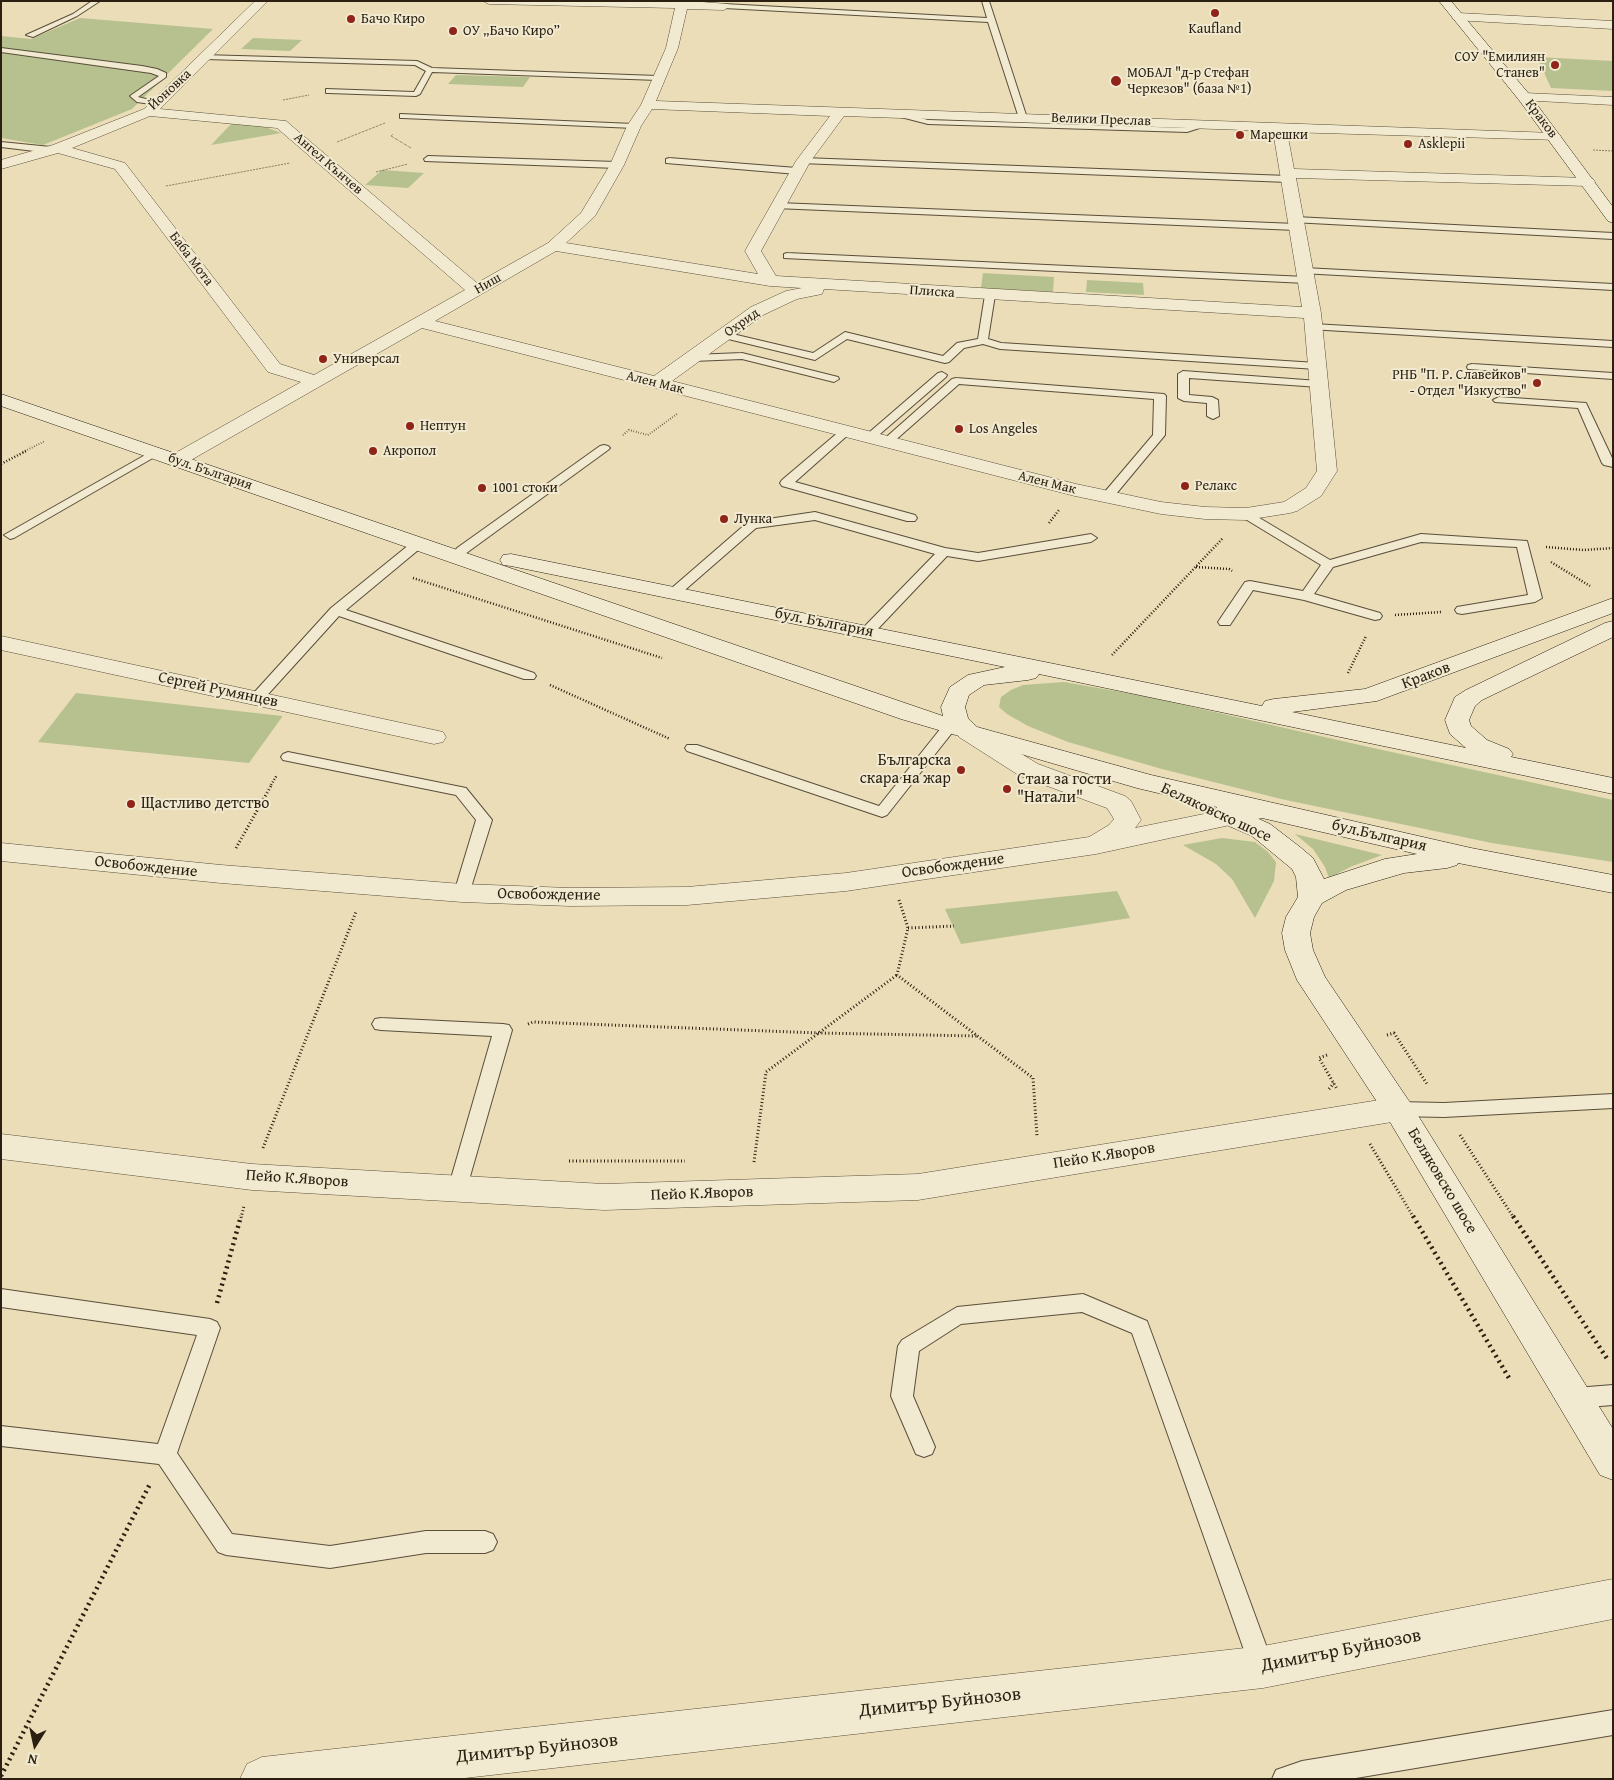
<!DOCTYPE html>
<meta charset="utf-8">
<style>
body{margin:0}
#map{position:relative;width:1614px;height:1780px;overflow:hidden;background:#eaddb7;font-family:"Gentium Book Plus",serif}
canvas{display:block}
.frame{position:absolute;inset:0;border:2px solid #2a1f10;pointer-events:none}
.north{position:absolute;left:10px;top:1720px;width:50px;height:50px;-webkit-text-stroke:4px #f1e9d0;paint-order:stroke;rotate:190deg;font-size:14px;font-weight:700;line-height:20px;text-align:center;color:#2a1f10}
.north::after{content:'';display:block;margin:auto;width:18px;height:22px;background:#2a1f10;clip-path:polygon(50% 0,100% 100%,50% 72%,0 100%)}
</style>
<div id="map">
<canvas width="1614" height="1780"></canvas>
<div class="frame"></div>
<div class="north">N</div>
</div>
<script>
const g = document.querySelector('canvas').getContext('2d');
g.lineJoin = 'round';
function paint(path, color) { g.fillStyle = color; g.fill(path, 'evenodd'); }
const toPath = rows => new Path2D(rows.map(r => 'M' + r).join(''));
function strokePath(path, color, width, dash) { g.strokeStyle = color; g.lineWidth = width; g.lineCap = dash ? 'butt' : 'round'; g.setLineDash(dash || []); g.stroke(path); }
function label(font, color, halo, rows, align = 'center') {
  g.font = font + ' "Gentium Book Plus",serif'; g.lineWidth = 4; g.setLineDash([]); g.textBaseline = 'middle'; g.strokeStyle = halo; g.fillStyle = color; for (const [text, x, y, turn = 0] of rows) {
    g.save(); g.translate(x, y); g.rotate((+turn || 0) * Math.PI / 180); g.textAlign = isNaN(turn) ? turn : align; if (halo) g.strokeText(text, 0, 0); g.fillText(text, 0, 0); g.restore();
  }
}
const green = toPath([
 [80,18,213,29,132,109,43,145,1,138,1,36,31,39],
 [253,38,302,40,290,51,241,49],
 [1537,57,1613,61,1613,91,1551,88],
 [456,75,530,77,523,87,448,84],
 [233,122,260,125,281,133,211,145],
 [382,170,424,173,408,188,365,185],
 [983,273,1054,277,1053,292,981,288],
 [1087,280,1143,283,1144,295,1086,292],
 [1064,682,1144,696,1364,746,1613,800,1613,862,1492,843,1281,799,1162,769,1068,742,1028,726,1007,714,999,707,1001,697,1011,690,1023,685],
 [76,693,282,716,282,717,249,763,38,742],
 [1295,834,1382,855,1350,867,1329,878,1325,867,1313,849],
 [1222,838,1255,842,1268,852,1276,862,1274,881,1255,918,1232,879,1216,864,1183,845],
 [1117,891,1130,918,961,944,945,909]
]);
const pathFar4 = toPath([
 [283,100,309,95],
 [393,134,391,136,411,148],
 [337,142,385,123],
 [1593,150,1613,151],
 [376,172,408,164],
 [166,186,290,163]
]);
const pathFar3 = toPath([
 [623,435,629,430,648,435,677,414],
 [23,452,45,441]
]);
const pathFar2 = toPath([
 [1,464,26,451],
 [1049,523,1059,510],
 [1546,547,1584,550,1613,548],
 [1551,562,1590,586],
 [1196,567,1229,569,1232,571],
 [413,578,662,658],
 [1395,615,1441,612],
 [1112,655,1223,538],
 [1348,673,1366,636],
 [550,685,670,739],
 [271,785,277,775]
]);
const pathFar1 = toPath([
 [236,848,272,784],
 [899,900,908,928,897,975,1033,1078,1037,1136],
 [908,928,954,926],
 [528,1024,533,1022,819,1033,977,1036],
 [1387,1035,1394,1033,1427,1084],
 [1327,1055,1319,1058,1337,1089],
 [1329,1089,1334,1083],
 [1460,1135,1514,1218],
 [1370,1144,1414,1218],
 [263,1148,356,912],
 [569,1161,685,1161],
 [754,1162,766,1072,897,975],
 [241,1218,244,1206]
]);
const path = toPath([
 [1413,1216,1509,1378],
 [1513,1216,1608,1360],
 [217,1303,241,1216],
 [1,1776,151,1482]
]);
const lane = toPath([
 [92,1,100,1,77,16,33,37,26,35,73,14,92,1],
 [982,1,989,1,1027,118,1026,120,1019,118,988,22,724,8,721,6,724,4,987,18,982,1],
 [1,48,142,66,157,69,166,73,166,77,138,97,162,103,158,105,137,102,130,96,159,76,151,73,1,52,1,48],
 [202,55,417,61,432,68,658,76,662,78,658,80,432,72,420,94,416,96,329,93,326,93,326,89,414,92,426,71,415,65,205,59,202,59,202,55],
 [897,112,928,120,1187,128,1208,122,1212,124,1187,132,928,124,897,116,897,112],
 [400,114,634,124,638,126,634,128,403,118,400,118,400,114],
 [1,142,51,147,55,150,51,153,1,147,1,142],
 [428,156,617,162,621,165,617,168,425,161,424,159,428,156],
 [669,158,797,168,801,171,797,174,666,163,666,159,669,158],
 [803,158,1288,176,1292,179,1288,182,800,163,800,159,803,158],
 [778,203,1296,224,1301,227,1296,230,775,208,775,204,778,203],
 [1295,217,1613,233,1613,239,1292,222,1292,218,1295,217],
 [787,253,1306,277,1311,280,1306,283,784,258,784,254,787,253],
 [1304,268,1613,284,1613,290,1301,273,1301,269,1304,268],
 [990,292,995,295,988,339,1001,343,1317,363,1322,366,1317,369,1000,349,983,344,964,348,949,362,945,363,847,339,815,360,720,337,719,335,724,332,813,353,845,332,943,356,957,343,978,339,985,295,990,292],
 [1313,324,1613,341,1613,347,1309,329,1308,327,1313,324],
 [742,353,838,377,839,379,834,382,742,359,693,361,688,358,693,355,742,353],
 [1472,364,1613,373,1613,379,1468,369,1467,367,1468,365,1472,364],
 [1183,371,1319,381,1324,384,1319,387,1189,378,1189,395,1212,397,1218,400,1219,416,1213,419,1207,416,1207,403,1184,401,1178,398,1178,374,1183,371],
 [942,372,947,375,946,377,873,440,865,440,863,438,865,436,938,373,942,372],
 [956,378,1164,394,1166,396,1165,435,1111,500,1107,501,1101,497,1103,494,1153,435,1154,399,959,384,891,444,883,444,881,442,883,440,952,379,956,378],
 [1499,397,1586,403,1613,460,1613,467,1604,465,1602,463,1578,408,1495,402,1493,400,1499,397],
 [845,429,849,430,851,432,849,434,795,482,915,515,917,518,915,521,907,521,782,486,780,483,782,480,841,430,845,429],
 [604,445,608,446,610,448,608,450,465,554,457,554,455,551,457,548,600,446,604,445],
 [154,450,160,453,158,455,14,538,10,539,4,535,154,450],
 [1246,510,1330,560,1421,534,1527,541,1542,598,1535,602,1462,614,1457,613,1455,610,1457,607,1528,595,1517,547,1421,542,1333,567,1314,594,1380,613,1382,616,1380,619,1375,620,1304,600,1253,590,1230,625,1220,625,1218,622,1245,582,1250,581,1303,591,1321,565,1242,517,1240,514,1246,510],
 [815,512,945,548,978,553,1091,534,1097,538,1091,542,978,561,947,556,872,635,867,636,860,632,862,629,935,554,815,520,756,528,678,596,673,597,666,593,748,522,815,512],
 [419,539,425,543,423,546,346,610,534,673,536,676,534,679,524,679,339,616,261,702,251,702,249,699,251,696,331,608,415,540,419,539],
 [950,722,955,723,957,726,955,729,887,815,882,817,687,751,685,748,687,745,697,745,879,806,945,723,950,722],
 [288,752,466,788,492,820,468,897,462,898,456,897,454,893,476,820,456,795,283,760,281,757,283,754,288,752],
 [381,1018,503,1024,509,1025,512,1030,465,1194,458,1197,451,1194,448,1189,492,1036,381,1030,375,1029,372,1024,375,1019,381,1018],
 [1613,1094,1613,1108,1444,1117,1398,1116,1391,1114,1389,1109,1391,1104,1398,1102,1444,1103,1613,1094],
 [1,1289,210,1319,217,1322,220,1328,177,1453,232,1534,330,1546,426,1531,485,1531,493,1534,497,1542,493,1550,485,1553,426,1553,330,1568,226,1555,218,1552,159,1464,1,1446,1,1426,158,1444,197,1335,1,1307,1,1289],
 [1083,1294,1147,1321,1274,1667,1271,1676,1262,1679,1253,1676,1250,1667,1132,1333,1082,1312,961,1324,919,1351,913,1396,935,1447,932,1454,924,1457,916,1454,891,1396,898,1346,902,1340,957,1307,1083,1294],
 [1613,1385,1613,1405,1575,1408,1567,1405,1564,1398,1567,1391,1575,1388,1613,1385],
 [1613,1710,1613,1735,1350,1779,1272,1779,1276,1770,1302,1761,1613,1710]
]);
const street = toPath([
 [255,1,268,1,160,109,286,121,477,283,548,243,581,213,610,165,627,126,641,105,666,48,675,8,489,4,483,1,689,1,728,4,730,6,724,10,687,9,678,48,656,101,1554,133,1559,134,1561,137,1559,140,1287,132,1294,169,1588,178,1593,179,1595,182,1593,185,1588,186,1296,178,1321,313,1337,471,1321,496,1297,511,1290,513,1246,520,1205,519,1161,514,1075,496,422,328,184,464,177,466,170,464,167,460,170,456,301,382,268,372,115,169,58,153,1,169,1,160,53,145,144,109,255,1],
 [652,109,830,116,796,161,745,251,758,274,566,243,595,216,624,165,641,126,652,109],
 [150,116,277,128,465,290,314,375,280,364,125,163,72,148,150,116],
 [844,116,1273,131,1302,307,776,276,761,251,810,162,844,116],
 [556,251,770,286,802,288,786,291,751,307,654,376,435,321,556,251],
 [824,289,1304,318,1317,471,1306,488,1284,502,1246,508,1205,507,1161,502,1076,484,672,381,763,315,797,299,822,294,824,289],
 [1458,13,1613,21,1613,29,1454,20,1452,17,1454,14,1458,13],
 [1524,93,1613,97,1613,105,1519,100,1517,97,1524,93],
 [1,636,434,730,443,732,446,737,443,742,434,744,1,650,1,636],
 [968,725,977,727,1038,764,1125,796,1131,801,1141,820,1135,828,1253,804,1262,806,1266,812,1262,818,1253,820,1096,854,846,891,687,905,570,906,462,902,221,883,1,861,1,843,221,865,462,884,570,888,687,887,846,873,1089,837,1109,825,1114,819,1107,808,1020,776,959,737,956,732,959,727,968,725],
 [1398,1097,1409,1101,1414,1109,1409,1117,1398,1121,918,1200,604,1210,252,1190,1,1159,1,1134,252,1164,604,1184,918,1174,1398,1097],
 [1613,1579,1613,1619,1263,1688,456,1779,240,1779,247,1764,262,1757,1263,1646,1613,1579]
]);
const secondary = toPath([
 [1439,1,1451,1,1529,94,1613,207,1613,223,1608,221,1519,100,1439,1],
 [1,394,943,716,941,707,950,687,968,675,1005,667,511,566,503,565,500,560,503,555,511,554,1262,706,1265,701,1274,699,1365,689,1613,598,1613,613,1377,701,1292,712,1466,748,1450,734,1445,720,1455,697,1466,690,1605,623,1613,621,1613,637,1482,700,1475,706,1469,720,1471,726,1487,740,1509,749,1513,754,1511,757,1613,778,1613,794,1039,674,1036,678,1028,680,984,685,969,695,965,707,968,718,977,727,1151,775,1471,848,1613,875,1613,893,1458,863,1457,865,1447,868,1404,873,1346,890,1322,903,1314,917,1310,933,1313,950,1325,977,1409,1101,1613,1429,1613,1480,1600,1475,1387,1117,1297,980,1285,950,1282,933,1286,917,1298,897,1296,877,1292,869,1252,836,1215,820,1211,814,1217,807,1137,788,901,719,1,406,1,394],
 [1250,815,1262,818,1417,854,1385,859,1324,879,1313,858,1300,847,1270,824,1250,815]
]);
const markers = [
 [1215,13,5,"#8f2418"],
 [351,19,5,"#8f2418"],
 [453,31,5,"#8f2418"],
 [1555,65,5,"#8f2418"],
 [1116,81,6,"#8f2418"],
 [1240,135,5,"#8f2418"],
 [1408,144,5,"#8f2418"],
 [323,359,5,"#8f2418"],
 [1537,383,5,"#8f2418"],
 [410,426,5,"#8f2418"],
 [959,429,5,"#8f2418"],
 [373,451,5,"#8f2418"],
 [1185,486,5,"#8f2418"],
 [482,488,5,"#8f2418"],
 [724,519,5,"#8f2418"],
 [961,770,5,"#8f2418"],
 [1007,789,5,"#8f2418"],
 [131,804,5,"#8f2418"]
];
const farPoinames = [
 ["Бачо Киро",361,19],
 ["Kaufland",1215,29,"center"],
 ["ОУ „Бачо Киро”",463,31],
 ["СОУ \"Емилиян",1545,57,"right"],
 ["Станев\"",1545,73,"right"],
 ["МОБАЛ \"д-р Стефан",1127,73],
 ["Черкезов\" (база №1)",1127,89],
 ["Марешки",1250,135],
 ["Asklepii",1418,144],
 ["Универсал",333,359],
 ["РНБ \"П. Р. Славейков\"",1527,375,"right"],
 ["- Отдел \"Изкуство\"",1527,391,"right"],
 ["Нептун",420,426],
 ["Los Angeles",969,429],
 ["Акропол",383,451],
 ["Релакс",1195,486],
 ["1001 стоки",492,488],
 ["Лунка",734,519]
];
const farStreetnames = [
 ["Йоновка",170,90,-43],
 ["Краков",1541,119,53],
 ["Велики Преслав",1101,120,2],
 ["Ангел Кънчев",328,164,41],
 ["Баба Мота",191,259,53],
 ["Ниш",488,284,-30],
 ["Плиска",932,292,4],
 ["Охрид",742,323,-35],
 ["Ален Мак",655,383,14],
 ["бул. България",210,472,19],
 ["Ален Мак",1047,483,14]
];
const streetNames = [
 ["бул. България",824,623,11],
 ["Краков",1426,676,-21],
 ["Сергей Румянцев",218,690,12],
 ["Беляковско шосе",1216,813,25],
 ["бул.България",1379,836,13],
 ["Освобождение",953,866,-8],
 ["Освобождение",146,867,6],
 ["Освобождение",549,895,1],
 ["Пейо К.Яворов",1104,1156,-9],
 ["Пейо К.Яворов",297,1179,4],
 ["Беляковско шосе",1442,1181,59],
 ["Пейо К.Яворов",702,1194,-2]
];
const poiNames = [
 ["Българска",951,761,"right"],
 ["скара на жар",951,779,"right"],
 ["Стаи за гости",1017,780],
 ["\"Натали\"",1017,798],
 ["Щастливо детство",141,804]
];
const nearStreetnames = [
 ["Димитър Буйнозов",1341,1651,-11],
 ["Димитър Буйнозов",940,1703,-6],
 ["Димитър Буйнозов",537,1749,-6]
];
paint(green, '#b6c18f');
strokePath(lane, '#5a4e3a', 2);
strokePath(street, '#5a4e3a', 1);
strokePath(secondary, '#2a1f10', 1);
strokePath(pathFar4, '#2a1f10', 1, [0.5, 1]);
strokePath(pathFar3, '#2a1f10', 2, [0.5, 2]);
strokePath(pathFar2, '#2a1f10', 2.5, [1, 2]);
strokePath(pathFar1, '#2a1f10', 3, [1, 2.5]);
strokePath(path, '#2a1f10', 4.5, [2, 4]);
paint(lane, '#f1e9d0');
paint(street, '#f1e9d0');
paint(secondary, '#f1e9d0');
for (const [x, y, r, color] of markers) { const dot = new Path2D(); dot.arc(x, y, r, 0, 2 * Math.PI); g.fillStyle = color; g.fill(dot); strokePath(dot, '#f1e9d0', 2); }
label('14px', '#2a1f10', '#f1e9d0', farPoinames, 'left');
label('14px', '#2a1f10', '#f1e9d0', farStreetnames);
label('16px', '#2a1f10', '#f1e9d0', streetNames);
label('16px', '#2a1f10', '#f1e9d0', poiNames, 'left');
label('19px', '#2a1f10', '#f1e9d0', nearStreetnames);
</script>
